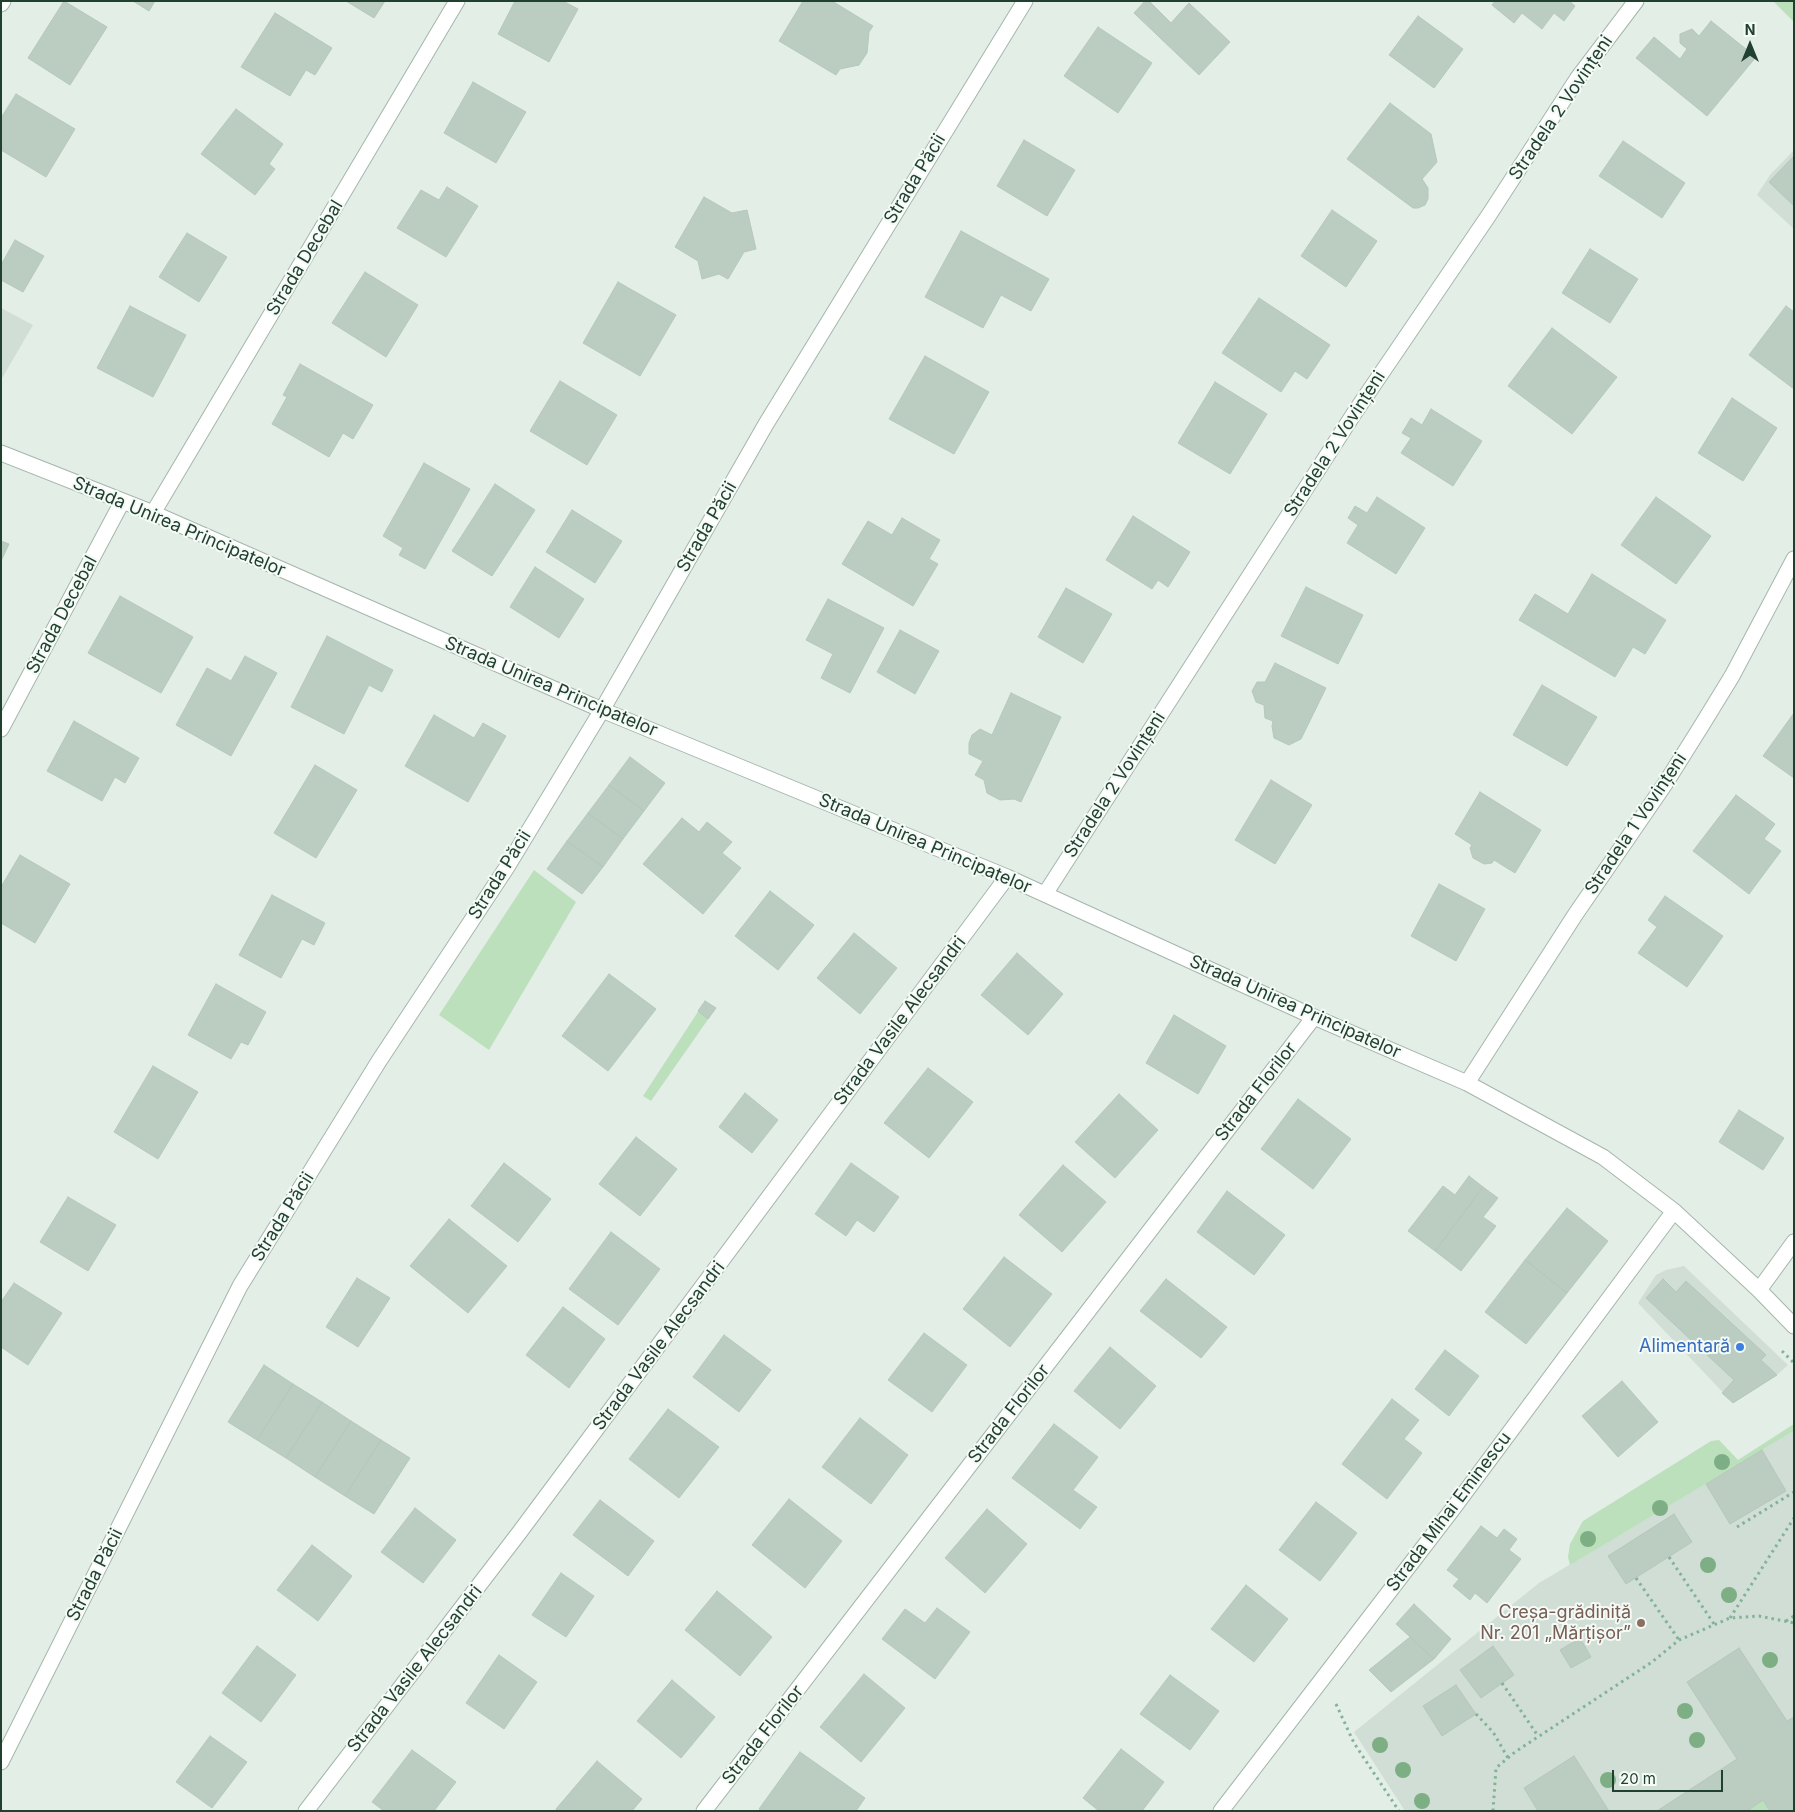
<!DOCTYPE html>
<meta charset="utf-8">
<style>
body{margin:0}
#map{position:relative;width:1795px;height:1812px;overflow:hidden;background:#e3eee6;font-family:Inter,sans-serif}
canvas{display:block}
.frame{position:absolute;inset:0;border:2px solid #224030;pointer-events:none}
.north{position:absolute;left:1725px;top:20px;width:50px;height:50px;-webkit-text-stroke:4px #f4faf6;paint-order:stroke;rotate:0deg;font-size:14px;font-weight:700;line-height:20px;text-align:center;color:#224030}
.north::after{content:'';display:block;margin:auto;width:18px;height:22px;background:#224030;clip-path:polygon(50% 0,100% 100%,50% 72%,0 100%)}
.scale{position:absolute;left:1612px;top:1770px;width:111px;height:22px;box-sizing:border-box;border:2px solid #224030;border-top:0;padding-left:6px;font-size:15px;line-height:18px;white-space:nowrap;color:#224030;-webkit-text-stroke:4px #f4faf6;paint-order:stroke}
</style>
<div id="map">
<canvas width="1795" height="1812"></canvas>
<div class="frame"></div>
<div class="north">N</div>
<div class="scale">20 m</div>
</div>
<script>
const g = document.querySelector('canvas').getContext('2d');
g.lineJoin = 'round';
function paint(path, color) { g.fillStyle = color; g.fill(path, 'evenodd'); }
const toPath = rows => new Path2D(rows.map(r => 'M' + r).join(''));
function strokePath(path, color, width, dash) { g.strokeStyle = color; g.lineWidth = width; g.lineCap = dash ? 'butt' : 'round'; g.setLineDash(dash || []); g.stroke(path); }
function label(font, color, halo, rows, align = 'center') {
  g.font = font + ' Inter,sans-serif'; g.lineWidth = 4; g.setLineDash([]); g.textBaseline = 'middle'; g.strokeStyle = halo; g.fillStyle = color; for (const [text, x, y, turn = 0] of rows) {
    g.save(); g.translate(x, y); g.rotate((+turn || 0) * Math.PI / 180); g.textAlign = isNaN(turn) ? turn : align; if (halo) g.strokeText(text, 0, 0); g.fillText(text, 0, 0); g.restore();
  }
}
const built = toPath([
 [1794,150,1794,229,1757,195,1770,175],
 [1,308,33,325,1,380],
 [1684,1266,1788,1365,1777,1375,1733,1403,1638,1303,1656,1275,1666,1270],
 [1794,1431,1794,1811,1405,1811,1354,1732,1539,1583]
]);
const green = toPath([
 [1773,1,1794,1,1794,22],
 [534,870,576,902,489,1050,439,1015],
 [705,1001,716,1008,651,1101,643,1096],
 [1794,1424,1794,1431,1570,1565,1568,1557,1570,1544,1583,1521,1711,1441,1719,1440,1738,1460],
 [1763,1800,1770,1811,1747,1811]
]);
const building = toPath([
 [64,1,107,27,70,85,28,58,64,1],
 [133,1,155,1,149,11,133,1],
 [346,1,385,1,374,18,346,1],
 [515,1,563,1,578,9,549,62,498,34,515,1],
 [803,1,832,1,873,26,869,32,867,53,859,65,840,69,836,75,779,41,803,1],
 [1145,1,1149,1,1171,23,1189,3,1230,42,1199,75,1134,13,1145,1],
 [1495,1,1569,1,1575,6,1564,21,1554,13,1542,29,1522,13,1514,23,1492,5,1495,1],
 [275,13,332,48,315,75,306,70,290,96,241,67,275,13],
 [1418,16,1463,49,1434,88,1389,55,1418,16],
 [1711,21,1756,57,1707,116,1636,58,1654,37,1680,59,1687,49,1680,43,1680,34,1692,29,1699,36,1711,21],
 [1098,27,1152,63,1118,113,1064,76,1098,27],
 [473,82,526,112,496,163,444,133,473,82],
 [16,94,75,129,46,177,1,150,1,118,16,94],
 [1390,103,1431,134,1437,162,1422,179,1428,188,1428,199,1425,205,1418,208,1413,208,1347,159,1390,103],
 [236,109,283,144,269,164,275,169,255,195,201,154,236,109],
 [1024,140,1075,170,1047,216,997,186,1024,140],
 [1623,141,1685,183,1662,218,1599,176,1623,141],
 [1794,156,1794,206,1769,182,1794,156],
 [447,187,478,206,446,257,397,228,421,190,439,200,447,187],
 [704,197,732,213,747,210,756,249,744,252,728,279,719,274,702,279,698,261,675,247,704,197],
 [1332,210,1377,241,1346,287,1301,256,1332,210],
 [961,231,1049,279,1031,311,1001,295,983,328,925,297,961,231],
 [187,233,227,257,199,302,159,277,187,233],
 [15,240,44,256,23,292,1,280,1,265,15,240],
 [1590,249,1638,279,1610,323,1562,293,1590,249],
 [365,272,418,305,386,357,332,323,365,272],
 [618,282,676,315,640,376,583,343,618,282],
 [1259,298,1330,345,1307,379,1295,371,1281,392,1222,353,1259,298],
 [130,306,186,335,153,397,97,368,130,306],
 [1786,306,1794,312,1794,389,1749,355,1786,306],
 [1552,328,1617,377,1572,434,1508,386,1552,328],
 [925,356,989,392,954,454,889,419,925,356],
 [300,364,373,405,353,439,343,433,329,457,272,424,287,397,283,395,300,364],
 [560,381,617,415,587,465,530,431,560,381],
 [1215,382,1267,414,1230,474,1178,443,1215,382],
 [1732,398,1777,428,1743,481,1698,453,1732,398],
 [1431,409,1482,441,1453,486,1401,453,1411,438,1402,433,1411,418,1422,425,1431,409],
 [424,463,470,489,425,569,399,555,403,548,383,536,424,463],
 [495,484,535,510,492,576,452,551,495,484],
 [1377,497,1425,528,1396,574,1347,543,1358,525,1348,518,1355,506,1367,513,1377,497],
 [1656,497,1711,536,1676,584,1621,545,1656,497],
 [572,510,622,541,595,583,546,552,572,510],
 [1133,516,1190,552,1168,587,1158,580,1152,589,1106,560,1133,516],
 [902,518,940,540,929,559,938,564,913,606,842,564,868,521,892,535,902,518],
 [1,541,9,544,1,561,1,541],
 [535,567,584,599,559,638,510,607,535,567],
 [1592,574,1666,620,1645,654,1633,647,1615,677,1519,620,1535,594,1568,614,1592,574],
 [1306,587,1363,615,1338,664,1281,636,1306,587],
 [1066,588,1112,614,1083,663,1038,637,1066,588],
 [120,596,193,637,161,693,88,653,120,596],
 [828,599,884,628,850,693,821,678,833,654,806,640,828,599],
 [900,630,939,651,915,694,877,672,900,630],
 [327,636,393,670,382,692,369,685,344,734,291,707,327,636],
 [245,656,277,673,231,756,176,725,207,668,231,681,245,656],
 [1275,663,1326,688,1301,739,1289,745,1274,738,1272,726,1273,721,1265,718,1264,705,1256,702,1252,691,1257,682,1265,682,1275,663],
 [1542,685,1597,717,1567,766,1513,735,1542,685],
 [1011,693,1061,717,1021,802,1014,799,1000,800,987,793,984,780,975,775,983,761,969,754,969,743,972,735,980,729,992,735,1011,693],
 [1794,713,1794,778,1763,756,1794,713],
 [434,715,474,738,483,723,506,736,468,802,405,766,434,715],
 [74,721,139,758,125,783,115,777,102,801,47,771,74,721],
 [630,757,665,783,644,811,609,785,630,757],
 [315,765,357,790,316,858,274,833,315,765],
 [1271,780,1312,805,1275,864,1235,840,1271,780],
 [609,785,644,811,623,839,588,813,609,785],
 [1480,792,1541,830,1515,873,1494,860,1492,863,1484,864,1473,858,1470,848,1472,845,1455,834,1480,792],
 [1736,795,1775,824,1764,839,1781,851,1749,894,1693,851,1736,795],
 [588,813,623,839,603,867,567,841,588,813],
 [682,818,699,832,707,822,732,842,722,853,741,868,703,914,643,864,682,818],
 [567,841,603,867,582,894,547,869,567,841],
 [20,855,70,884,35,943,1,923,1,887,20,855],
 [1439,884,1485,909,1456,961,1411,936,1439,884],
 [770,891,814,925,778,970,735,936,770,891],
 [272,895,325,923,314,945,302,939,281,978,239,955,272,895],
 [1665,896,1723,936,1687,987,1638,953,1657,927,1648,920,1665,896],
 [854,933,897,968,860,1014,817,978,854,933],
 [1017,953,1063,994,1028,1035,981,995,1017,953],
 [609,974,656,1009,608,1071,562,1036,609,974],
 [216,984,266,1012,248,1045,241,1042,231,1059,188,1035,216,984],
 [705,1001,716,1008,708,1019,698,1011,705,1001],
 [1174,1015,1226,1046,1198,1094,1146,1063,1174,1015],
 [153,1066,198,1092,158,1159,114,1132,153,1066],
 [928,1068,973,1102,929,1158,884,1123,928,1068],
 [745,1093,778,1120,752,1153,719,1127,745,1093],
 [1119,1094,1158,1130,1115,1178,1075,1142,1119,1094],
 [1298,1099,1351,1139,1313,1189,1261,1149,1298,1099],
 [1739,1110,1784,1138,1763,1170,1719,1142,1739,1110],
 [636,1137,677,1169,640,1216,599,1184,636,1137],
 [504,1163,551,1199,518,1242,471,1206,504,1163],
 [851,1163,899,1197,874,1232,857,1220,846,1236,815,1214,851,1163],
 [1063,1165,1106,1202,1062,1252,1019,1215,1063,1165],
 [1469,1176,1483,1187,1435,1251,1408,1231,1443,1186,1455,1195,1469,1176],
 [1483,1187,1498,1198,1483,1217,1496,1226,1461,1271,1435,1251,1483,1187],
 [1227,1191,1285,1235,1254,1275,1197,1232,1227,1191],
 [68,1197,116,1225,88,1271,40,1242,68,1197],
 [1567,1208,1608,1241,1567,1293,1525,1260,1567,1208],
 [449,1219,507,1266,468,1313,410,1266,449,1219],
 [611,1232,660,1269,618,1325,569,1289,611,1232],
 [1004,1257,1052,1294,1010,1347,963,1309,1004,1257],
 [1525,1260,1567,1293,1526,1344,1485,1312,1525,1260],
 [357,1278,390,1298,358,1347,326,1327,357,1278],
 [1166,1279,1227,1327,1201,1358,1140,1311,1166,1279],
 [1663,1279,1676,1292,1686,1281,1766,1355,1761,1360,1777,1375,1733,1403,1722,1393,1734,1380,1646,1298,1663,1279],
 [14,1283,62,1313,28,1365,1,1347,1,1302,14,1283],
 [563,1307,605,1339,569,1388,526,1355,563,1307],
 [924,1333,967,1365,932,1412,888,1380,924,1333],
 [724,1335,771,1370,739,1412,693,1377,724,1335],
 [1110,1347,1156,1386,1120,1429,1074,1391,1110,1347],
 [1445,1350,1479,1376,1449,1416,1415,1389,1445,1350],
 [264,1365,293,1384,257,1440,228,1422,264,1365],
 [1622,1381,1658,1422,1618,1457,1582,1416,1622,1381],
 [293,1384,322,1402,286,1458,257,1440,293,1384],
 [1392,1399,1419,1420,1404,1439,1422,1453,1387,1499,1342,1464,1392,1399],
 [322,1402,351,1421,315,1477,286,1458,322,1402],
 [668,1409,719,1447,679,1498,629,1459,668,1409],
 [860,1418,908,1455,871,1504,822,1467,860,1418],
 [351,1421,381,1440,345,1496,315,1477,351,1421],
 [1054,1424,1098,1457,1073,1490,1097,1507,1080,1529,1012,1478,1054,1424],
 [381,1440,410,1458,374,1514,345,1496,381,1440],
 [1762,1450,1786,1491,1730,1524,1706,1484,1762,1450],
 [789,1499,842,1541,805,1588,752,1545,789,1499],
 [600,1500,654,1541,628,1576,573,1535,600,1500],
 [1316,1502,1357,1533,1320,1581,1279,1550,1316,1502],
 [415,1508,456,1540,423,1583,381,1552,415,1508],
 [987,1509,1027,1544,985,1593,945,1558,987,1509],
 [1674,1514,1692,1542,1626,1584,1608,1556,1674,1514],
 [1481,1526,1497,1538,1504,1529,1517,1539,1509,1550,1521,1559,1487,1603,1475,1593,1470,1600,1453,1586,1459,1579,1447,1570,1481,1526],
 [312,1545,352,1576,318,1621,277,1590,312,1545],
 [561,1573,594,1596,566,1637,532,1615,561,1573],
 [1246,1585,1288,1619,1254,1662,1211,1629,1246,1585],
 [717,1591,772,1637,740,1676,685,1630,717,1591],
 [1414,1604,1451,1639,1434,1659,1396,1624,1414,1604],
 [937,1608,970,1632,935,1679,882,1639,905,1609,925,1623,937,1608],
 [1410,1637,1434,1659,1391,1692,1369,1670,1410,1637],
 [1580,1638,1591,1657,1571,1668,1560,1650,1580,1638],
 [257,1646,296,1675,261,1722,222,1693,257,1646],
 [1493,1646,1514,1675,1481,1698,1460,1670,1493,1646],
 [1739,1648,1787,1721,1794,1717,1794,1811,1770,1811,1763,1800,1747,1811,1657,1811,1737,1759,1687,1682,1739,1648],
 [499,1655,537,1682,504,1729,466,1703,499,1655],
 [864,1674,905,1708,861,1762,820,1727,864,1674],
 [1170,1675,1219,1711,1190,1750,1140,1714,1170,1675],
 [672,1680,715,1717,681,1758,637,1721,672,1680],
 [1456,1685,1476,1714,1442,1736,1423,1706,1456,1685],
 [210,1736,247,1762,212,1808,176,1782,210,1736],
 [1121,1749,1164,1782,1142,1811,1099,1811,1083,1798,1121,1749],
 [412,1750,456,1782,434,1811,384,1811,372,1802,412,1750],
 [800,1752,865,1798,856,1811,762,1811,759,1809,800,1752],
 [1574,1756,1609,1811,1538,1811,1524,1788,1574,1756],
 [597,1761,642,1799,632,1811,557,1811,556,1809,597,1761]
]);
const path = toPath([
 [1782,1351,1794,1363],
 [1737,1527,1794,1492],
 [1669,1557,1714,1624],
 [1636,1578,1679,1640],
 [1730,1618,1794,1518],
 [1786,1621,1794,1616],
 [1502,1683,1538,1736],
 [1336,1704,1354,1743,1399,1811],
 [1476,1714,1493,1732,1508,1758],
 [1493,1811,1496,1768,1515,1752,1652,1662,1679,1640,1730,1618,1759,1616,1794,1623]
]);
const minor = toPath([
 [1,4,3,1],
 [1,453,153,513,602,710,1007,877,1314,1017,1467,1083,1603,1157,1674,1211,1759,1290,1794,1326],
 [153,513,457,1],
 [1,729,122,502],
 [1045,894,1355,412,1489,215,1577,79,1636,1],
 [1467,1083,1575,915,1665,784,1702,725,1732,676,1794,559],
 [1759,1290,1794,1242],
 [1,1762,240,1286,379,1061,507,867,602,710,766,424,1025,1],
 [306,1811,519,1533,1007,877],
 [704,1811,1314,1017],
 [1221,1811,1452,1510,1674,1211]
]);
const trees = [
 [1722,1462],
 [1660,1508],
 [1588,1539],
 [1708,1565],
 [1729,1595],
 [1770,1660],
 [1685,1711],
 [1697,1740],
 [1380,1745],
 [1403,1770],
 [1608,1780],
 [1422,1801]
];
const markers = [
 [1740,1347,5,"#3f7fe0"],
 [1641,1623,5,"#8d6e63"]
];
const streetNames = [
 ["Stradela 2 Vovințeni",1561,108,-56],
 ["Strada Păcii",915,179,-59],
 ["Strada Decebal",305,258,-59],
 ["Stradela 2 Vovințeni",1335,444,-57],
 ["Strada Unirea Principatelor",179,527,23],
 ["Strada Păcii",707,527,-60],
 ["Strada Decebal",62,615,-62],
 ["Strada Unirea Principatelor",551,687,23],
 ["Stradela 2 Vovințeni",1115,785,-57],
 ["Stradela 1 Vovințeni",1636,824,-56],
 ["Strada Unirea Principatelor",925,844,23],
 ["Strada Păcii",500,875,-58],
 ["Strada Unirea Principatelor",1295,1007,24],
 ["Strada Vasile Alecsandri",900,1021,-53],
 ["Strada Florilor",1256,1092,-52],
 ["Strada Păcii",283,1217,-58],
 ["Strada Vasile Alecsandri",659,1346,-53],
 ["Strada Florilor",1009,1414,-52],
 ["Strada Mihai Eminescu",1449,1512,-53],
 ["Strada Păcii",95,1575,-63],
 ["Strada Vasile Alecsandri",415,1669,-52],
 ["Strada Florilor",763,1735,-52]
];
const shopNames = [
 ["Alimentară",1730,1347]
];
const educationNames = [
 ["Creșa-grădiniță",1631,1613],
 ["Nr. 201 „Mărțișor”",1631,1634]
];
paint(built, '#d1ded5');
paint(green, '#bce0bc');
paint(building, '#bbccc1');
strokePath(building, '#b5c8bb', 1);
strokePath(minor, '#a5b6ac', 17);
strokePath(path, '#82b397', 3, [2.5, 4]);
strokePath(minor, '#fff', 15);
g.fillStyle = '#7dae84';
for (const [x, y] of trees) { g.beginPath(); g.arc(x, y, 8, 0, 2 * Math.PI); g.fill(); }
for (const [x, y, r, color] of markers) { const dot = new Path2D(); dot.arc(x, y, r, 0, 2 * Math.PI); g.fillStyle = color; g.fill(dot); strokePath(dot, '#f4faf6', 2); }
label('18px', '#224030', '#f4faf6', streetNames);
label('18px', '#366cbe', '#f4faf6', shopNames, 'right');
label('18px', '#785e54', '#f4faf6', educationNames, 'right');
</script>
